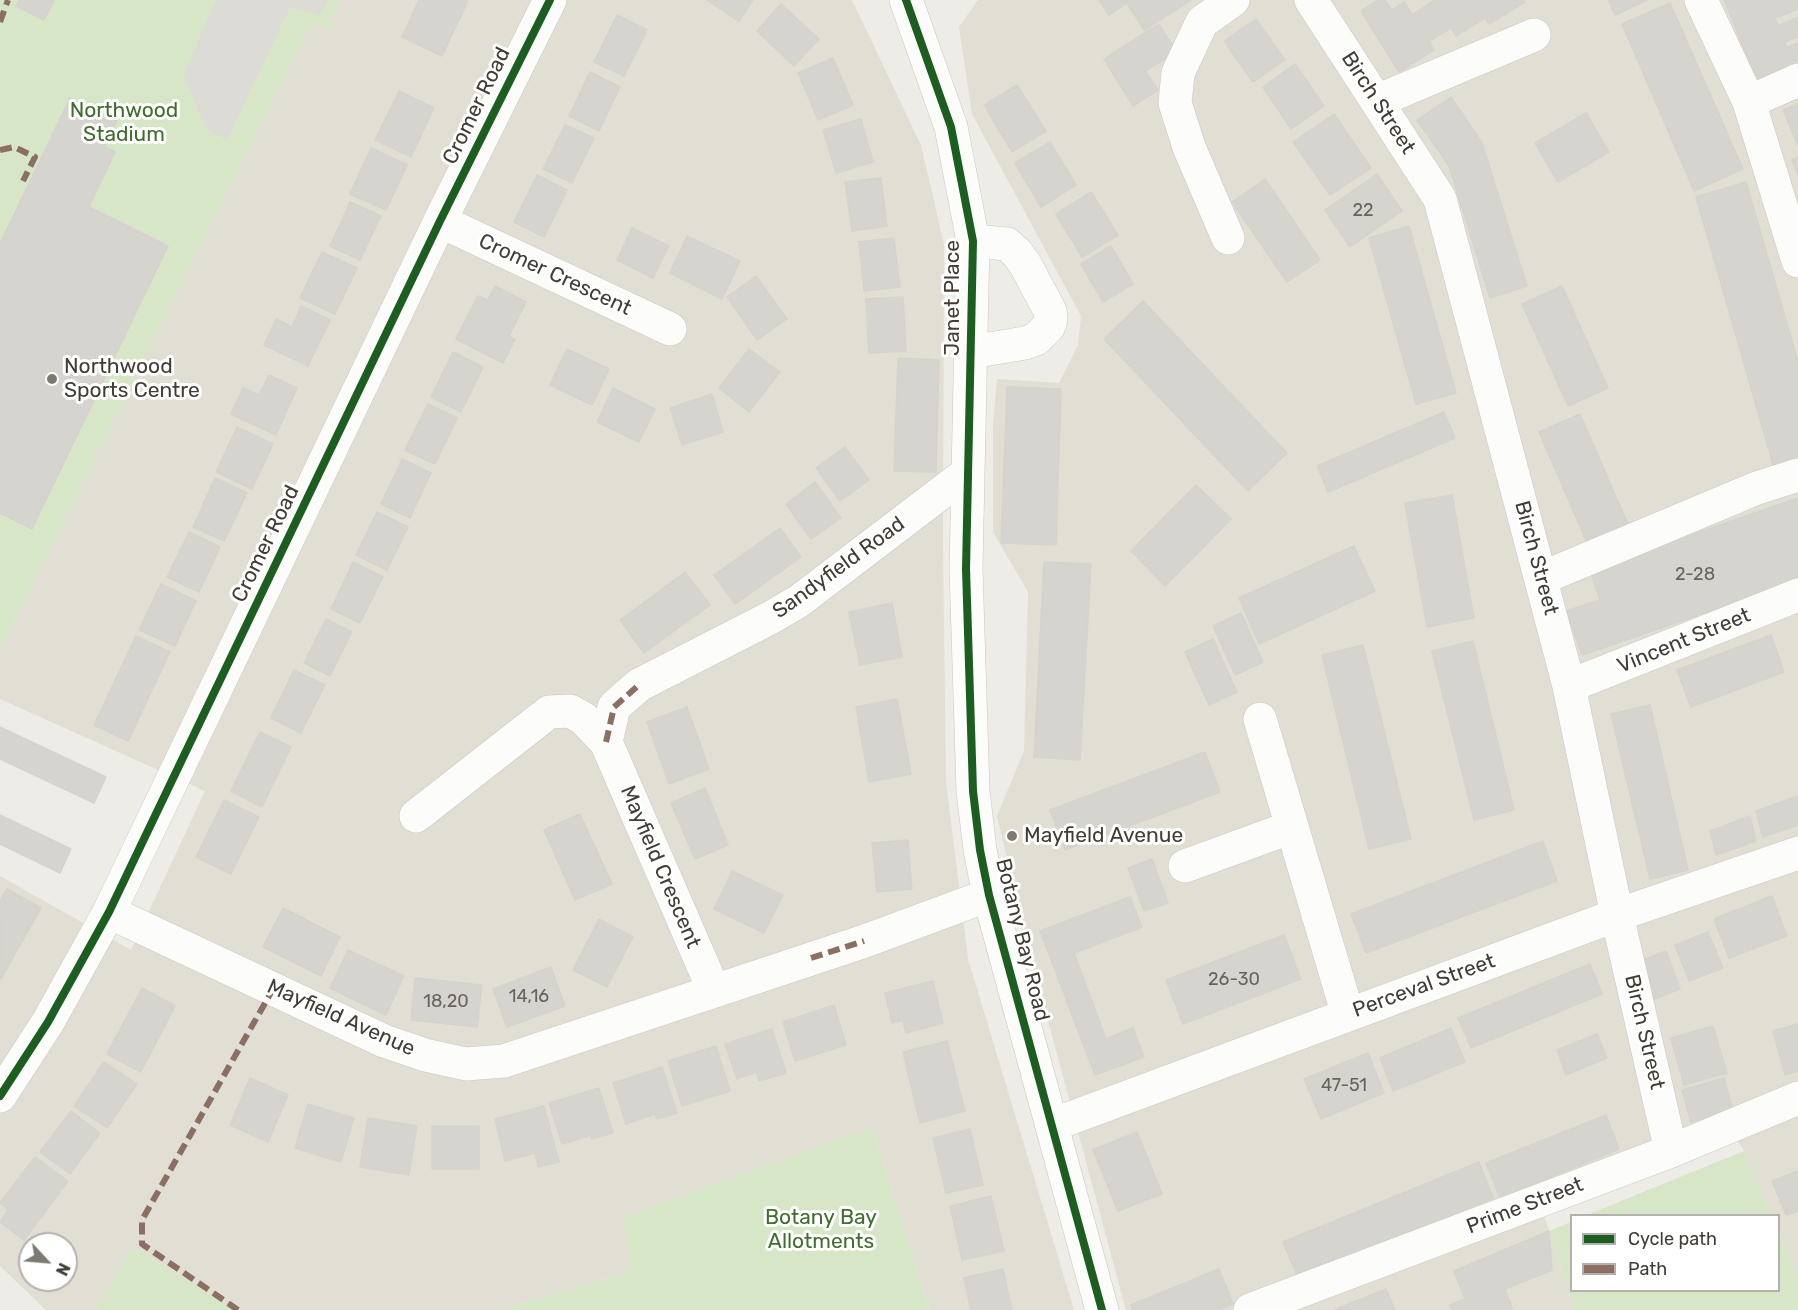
<!DOCTYPE html>
<style>
body{margin:0}
#map{position:relative;width:1798px;height:1310px;overflow:hidden;background:#edece6;font-family:Rubik,sans-serif}
canvas{display:block}
.legend{position:absolute;left:1570px;top:1214px;width:210px;height:78px;box-sizing:border-box;background:#fff;border:2px solid #b3b1ae;margin:0;padding:8px 10px;list-style:none;font-size:18px;color:#413d34}
.legend li{display:flex;align-items:center;gap:12px;height:30px}
.legend b{width:30px;border:2px solid #b3b1ae}
.north{position:absolute;left:18px;top:1232px;width:60px;height:60px;box-sizing:border-box;background:#fff;border:2px solid #b3b1ae;border-radius:50%;rotate:116deg;font-size:16px;font-weight:700;line-height:24px;text-align:center;color:#413d34}
.north::after{content:'';display:block;margin:auto;width:21px;height:27px;background:#7d7a72;clip-path:polygon(50% 0,100% 100%,50% 72%,0 100%)}
</style>
<div id="map">
<canvas width="1798" height="1310"></canvas>
<ul class="legend">
<li><b style="height:8px;background:#1b5e20"></b>Cycle path</li>
<li><b style="height:8px;background:#8d6e63"></b>Path</li>
</ul>
<div class="north">N</div>
</div>
<script>
const g = document.querySelector('canvas').getContext('2d');
g.lineJoin = 'round';
function paint(path, color) { g.fillStyle = color; g.fill(path, 'evenodd'); }
const toPath = rows => new Path2D(rows.map(r => 'M' + r).join(''));
function strokePath(path, color, width, dash) { g.strokeStyle = color; g.lineWidth = width; g.lineCap = dash ? 'butt' : 'round'; g.setLineDash(dash || []); g.stroke(path); }
function label(font, color, halo, rows, align = 'center') {
  g.font = font + ' Rubik,sans-serif'; g.lineWidth = 6; g.setLineDash([]); g.textBaseline = 'middle'; g.strokeStyle = halo; g.fillStyle = color; for (const [text, x, y, turn = 0] of rows) {
    g.save(); g.translate(x, y); g.rotate((+turn || 0) * Math.PI / 180); g.textAlign = isNaN(turn) ? turn : align; if (halo) g.strokeText(text, 0, 0); g.fillText(text, 0, 0); g.restore();
  }
}
const residential = toPath([
 [341,0,852,0,921,145,944,245,943,548,946,783,968,959,1074,1310,930,1310,872,1127,629,1271,500,1310,236,1310,134,1247,95,1310,46,1310,0,1266,0,876,131,950,205,791,0,699,0,650,311,24,328,29],
 [30,1244,66,1244,66,1280,30,1280],
 [978,0,1798,0,1798,1279,1779,1232,1778,1216,1771,1215,1744,1151,1724,1118,1535,1187,1574,1310,1126,1310,1028,946,997,816,1024,751,1028,592,993,532,993,425,997,379,1059,383,1078,345,1081,316,972,114,959,27]
]);
const green = toPath([
 [0,0,341,0,328,29,311,24,0,650],
 [872,1127,930,1310,500,1310,629,1271,624,1217],
 [1744,1151,1771,1215,1587,1215],
 [1571,1222,1572,1290,1778,1290,1779,1232,1798,1279,1798,1310,1574,1310,1549,1231],
 [134,1247,236,1310,95,1310]
]);
const parking = toPath([
 [216,0,328,0,320,16,290,7,227,140,206,129,184,75]
]);
const building = toPath([
 [19,0,54,0,44,20,16,6,19,0],
 [419,0,468,1,442,56,402,37,419,0],
 [707,0,753,0,739,21,707,0],
 [1099,0,1191,0,1144,30,1127,3,1109,15,1099,0],
 [1379,0,1385,0,1392,10,1404,2,1412,15,1435,0,1524,0,1525,2,1489,24,1485,18,1456,36,1451,28,1429,41,1434,50,1399,72,1361,11,1379,0],
 [1608,0,1647,0,1615,15,1608,0],
 [1724,0,1798,0,1798,9,1775,18,1778,26,1798,17,1798,37,1784,42,1787,48,1798,43,1798,65,1758,82,1724,0],
 [1670,3,1743,169,1694,191,1622,24,1670,3],
 [781,4,819,39,794,66,757,31,781,4],
 [617,15,647,30,624,76,594,62,617,15],
 [1256,19,1285,60,1253,82,1224,41,1256,19],
 [1159,24,1176,52,1145,71,1158,90,1133,106,1104,59,1159,24],
 [833,58,853,105,818,120,798,73,833,58],
 [1295,64,1324,106,1291,129,1263,87,1295,64],
 [590,72,620,87,599,131,569,116,590,72],
 [1017,85,1046,131,1012,152,984,105,1017,85],
 [399,91,434,108,411,157,375,140,399,91],
 [1451,97,1482,143,1527,286,1490,298,1449,166,1417,120,1451,97],
 [70,98,117,121,104,147,115,152,89,207,168,246,32,529,0,513,0,244,70,98],
 [1798,104,1798,146,1783,110,1798,104],
 [1586,113,1609,152,1558,182,1535,143,1586,113],
 [1334,114,1371,168,1330,195,1293,142,1334,114],
 [861,119,873,162,836,173,823,130,861,119],
 [565,125,594,138,572,183,543,169,565,125],
 [1050,142,1076,185,1041,207,1015,163,1050,142],
 [371,148,407,165,386,210,350,194,371,148],
 [1798,157,1798,175,1792,160,1798,157],
 [1377,174,1402,211,1350,247,1325,210,1377,174],
 [537,175,567,190,544,237,514,222,537,175],
 [881,178,887,226,852,231,845,182,881,178],
 [1265,179,1320,260,1287,282,1232,202,1265,179],
 [1746,182,1798,362,1798,472,1777,478,1696,197,1746,182],
 [1091,192,1118,235,1082,257,1056,214,1091,192],
 [350,202,381,216,360,260,330,246,350,202],
 [1409,226,1456,393,1416,404,1369,238,1409,226],
 [632,228,669,246,653,278,617,260,632,228],
 [687,236,740,261,722,299,670,273,687,236],
 [894,238,900,287,864,291,859,242,894,238],
 [1111,246,1133,284,1103,302,1081,264,1111,246],
 [322,252,357,268,335,314,300,298,322,252],
 [756,276,787,319,757,340,727,297,756,276],
 [495,286,526,302,509,336,515,340,503,363,456,339,478,296,488,300,495,286],
 [1562,286,1608,388,1568,406,1522,304,1562,286],
 [903,297,906,351,869,353,866,299,903,297],
 [1143,301,1287,453,1248,491,1104,339,1143,301],
 [301,306,330,320,308,366,264,345,276,319,292,327,301,306],
 [567,349,609,369,592,405,550,385,567,349],
 [749,349,780,372,749,412,719,388,749,349],
 [453,352,483,367,461,412,431,397,453,352],
 [898,358,939,360,936,472,894,471,898,358],
 [269,375,297,388,276,435,231,414,243,388,259,395,269,375],
 [1007,387,1061,389,1056,545,1001,543,1007,387],
 [613,388,655,409,639,442,597,422,613,388],
 [712,394,723,432,682,445,670,408,712,394],
 [428,404,457,418,435,464,405,450,428,404],
 [1444,412,1455,438,1328,492,1317,466,1444,412],
 [1580,414,1630,529,1589,547,1539,432,1580,414],
 [237,427,273,444,252,489,216,472,237,427],
 [845,447,869,480,840,501,816,468,845,447],
 [402,459,431,473,410,518,381,504,402,459],
 [215,478,247,493,224,541,193,527,215,478],
 [815,482,841,518,811,539,786,504,815,482],
 [1196,485,1231,519,1165,586,1131,551,1196,485],
 [1452,495,1474,618,1427,627,1405,503,1452,495],
 [1798,498,1798,581,1582,655,1566,611,1600,600,1590,570,1798,498],
 [377,512,408,527,387,570,356,555,377,512],
 [780,528,801,557,735,604,714,575,780,528],
 [189,532,220,547,199,592,167,577,189,532],
 [1354,546,1375,591,1259,644,1239,598,1354,546],
 [353,562,383,577,360,623,331,609,353,562],
 [1044,562,1091,564,1080,760,1034,757,1044,562],
 [685,572,710,605,644,653,620,620,685,572],
 [161,584,196,601,175,646,139,630,161,584],
 [892,603,902,657,860,665,849,612,892,603],
 [1241,613,1263,662,1235,675,1213,626,1241,613],
 [326,619,352,632,330,676,304,663,326,619],
 [1771,635,1784,672,1691,707,1677,670,1771,635],
 [136,636,170,652,128,741,94,725,136,636],
 [1213,639,1237,692,1209,705,1185,652,1213,639],
 [1473,641,1514,810,1474,820,1432,651,1473,641],
 [1363,645,1411,839,1369,849,1322,655,1363,645],
 [294,670,325,685,301,733,271,718,294,670],
 [897,699,911,774,869,782,856,707,897,699],
 [1650,705,1688,870,1650,879,1611,714,1650,705],
 [687,707,709,769,669,784,647,722,687,707],
 [0,727,106,777,94,803,0,759,0,727],
 [260,732,291,747,262,807,231,791,260,732],
 [1205,752,1220,792,1065,850,1050,810,1205,752],
 [705,788,728,845,695,859,671,803,705,788],
 [1798,796,1798,825,1763,837,1756,811,1798,796],
 [224,800,259,817,231,874,196,857,224,800],
 [580,814,612,884,575,900,544,830,580,814],
 [0,815,71,849,60,873,0,844,0,815],
 [1750,816,1756,841,1716,855,1710,831,1750,816],
 [908,840,912,889,877,892,872,843,908,840],
 [1543,841,1557,881,1366,953,1351,914,1543,841],
 [1152,859,1168,903,1144,911,1128,868,1152,859],
 [732,871,783,895,764,933,714,909,732,871],
 [7,889,41,908,1,979,0,901,7,889],
 [1772,896,1787,936,1729,958,1714,919,1772,896],
 [1130,897,1142,927,1074,953,1106,1039,1133,1028,1144,1057,1095,1075,1040,931,1130,897],
 [283,908,340,937,321,976,263,947,283,908],
 [599,919,633,937,607,987,573,970,599,919],
 [1708,932,1723,968,1689,981,1675,945,1708,932],
 [1284,935,1301,979,1183,1024,1166,980,1284,935],
 [348,950,404,976,386,1015,330,988,348,950],
 [1666,951,1680,989,1654,999,1640,961,1666,951],
 [1590,964,1602,994,1471,1048,1458,1018,1590,964],
 [551,967,565,1006,507,1027,493,989,551,967],
 [415,978,482,985,477,1027,411,1020,415,978],
 [933,981,943,1023,906,1033,903,1020,892,1023,885,993,933,981],
 [142,988,175,1006,141,1072,107,1054,142,988],
 [834,1005,846,1045,795,1061,783,1022,834,1005],
 [1798,1024,1798,1071,1785,1075,1773,1031,1798,1024],
 [1713,1026,1727,1073,1684,1085,1671,1038,1713,1026],
 [1451,1028,1465,1062,1393,1091,1380,1058,1451,1028],
 [772,1029,786,1073,759,1081,756,1072,737,1079,725,1044,772,1029],
 [1597,1034,1607,1058,1566,1075,1557,1050,1597,1034],
 [947,1041,965,1111,920,1123,903,1052,947,1041],
 [716,1046,730,1091,682,1106,668,1061,716,1046],
 [1368,1053,1384,1093,1321,1119,1304,1079,1368,1053],
 [104,1062,137,1084,107,1128,74,1106,104,1062],
 [662,1067,677,1113,657,1119,655,1114,626,1124,613,1083,662,1067],
 [250,1078,288,1095,268,1142,230,1125,250,1078],
 [1724,1078,1733,1110,1691,1122,1682,1090,1724,1078],
 [599,1088,613,1133,592,1139,591,1135,562,1144,549,1103,599,1088],
 [308,1104,354,1118,341,1162,295,1148,308,1104],
 [544,1106,559,1162,538,1167,535,1153,505,1161,495,1119,544,1106],
 [71,1111,100,1133,70,1174,40,1152,71,1111],
 [1606,1115,1619,1149,1500,1198,1486,1163,1606,1115],
 [368,1118,417,1126,409,1175,360,1167,368,1118],
 [432,1126,479,1126,479,1169,432,1169,432,1126],
 [970,1129,983,1185,946,1193,933,1138,970,1129],
 [1137,1132,1162,1194,1118,1211,1093,1150,1137,1132],
 [35,1157,68,1181,24,1240,0,1222,8,1210,0,1203,35,1157],
 [1479,1162,1493,1198,1298,1278,1283,1242,1479,1162],
 [1798,1171,1798,1211,1786,1215,1772,1181,1798,1171],
 [991,1196,1004,1251,962,1260,950,1206,991,1196],
 [1549,1231,1552,1270,1505,1289,1513,1310,1452,1310,1450,1305,1465,1299,1454,1271,1549,1231],
 [1003,1269,1012,1310,971,1310,964,1278,1003,1269],
 [1219,1269,1233,1304,1218,1310,1133,1310,1131,1305,1219,1269],
 [1386,1289,1395,1310,1334,1310,1386,1289]
]);
const minor = toPath([
 [906,0,951,127,973,241,966,569,973,791,980,850,989,895,1102,1310],
 [1311,0,1440,199,1569,686,1617,915,1671,1151],
 [1701,0,1749,102,1798,261],
 [1377,101,1534,35],
 [1749,102,1798,80],
 [440,221,670,329],
 [1228,238,1189,147,1175,103,1178,73,1202,22,1233,0],
 [971,352,1025,343,1036,339,1049,326,1051,319,1050,311,1025,264,1017,253,1007,244,973,241],
 [1542,578,1757,488,1798,475],
 [1569,686,1798,595],
 [1260,719,1348,1015],
 [606,742,614,707,639,685,770,618,799,601,967,473],
 [416,816,549,712,570,711,583,718,606,742,714,991],
 [1185,866,1292,827],
 [109,912,384,1041,425,1055,466,1064,504,1061,865,941,989,895],
 [0,1096,48,1022,109,912,440,221,550,0],
 [1052,1125,1617,915,1798,853],
 [1250,1310,1671,1151,1798,1098]
]);
const quiet = toPath([
 [0,22,8,0],
 [0,150,14,147,35,157,23,181],
 [606,742,614,707,639,685],
 [811,958,864,941],
 [238,1310,142,1244,142,1220,273,989]
]);
const cycleway = toPath([
 [906,0,951,127,973,241,966,569,973,791,980,850,989,895,1102,1310],
 [0,1096,48,1022,109,912,440,221,550,0]
]);
const markers = [
 [52,379,6,"#7d7a72"],
 [1012,836,6,"#7d7a72"]
];
const numberNames = [
 ["22",1363,211],
 ["2-28",1695,575],
 ["26-30",1234,980],
 ["14,16",529,997],
 ["18,20",446,1002],
 ["47-51",1344,1086]
];
const streetNames = [
 ["Birch Street",1378,103,57],
 ["Cromer Road",477,106,-64],
 ["Cromer Crescent",555,275,25],
 ["Janet Place",953,298,-90],
 ["Cromer Road",266,544,-64],
 ["Birch Street",1536,558,75],
 ["Sandyfield Road",839,568,-36],
 ["Vincent Street",1684,641,-22],
 ["Mayfield Crescent",660,867,67],
 ["Botany Bay Road",1022,940,76],
 ["Perceval Street",1424,986,-20],
 ["Mayfield Avenue",341,1018,24],
 ["Birch Street",1644,1032,77],
 ["Prime Street",1525,1206,-21]
];
const parkNames = [
 ["Northwood",124,111],
 ["Stadium",124,135],
 ["Botany Bay",821,1218],
 ["Allotments",821,1242]
];
const poiNames = [
 ["Northwood",64,367],
 ["Sports Centre",64,391],
 ["Mayfield Avenue",1024,836]
];
paint(residential, '#e1ded3');
paint(green, '#d7e6c7');
paint(parking, '#dcdbd6');
paint(building, '#d6d4ce');
strokePath(building, '#d5d3cc', 1.5);
strokePath(minor, '#c9c8c2', 34);
strokePath(minor, '#fcfcfb', 33);
strokePath(quiet, '#8d6e63', 6, [12, 6]);
strokePath(cycleway, '#1b5e20', 8);
for (const [x, y, r, color] of markers) { const dot = new Path2D(); dot.arc(x, y, r, 0, 2 * Math.PI); g.fillStyle = color; g.fill(dot); strokePath(dot, '#fff', 2); }
label('18px', '#67645b', null, numberNames);
label('21px', '#413d34', '#fff', streetNames);
label('21px', '#3f6d2c', '#fff', parkNames);
label('21px', '#413d34', '#fff', poiNames, 'left');
</script>
